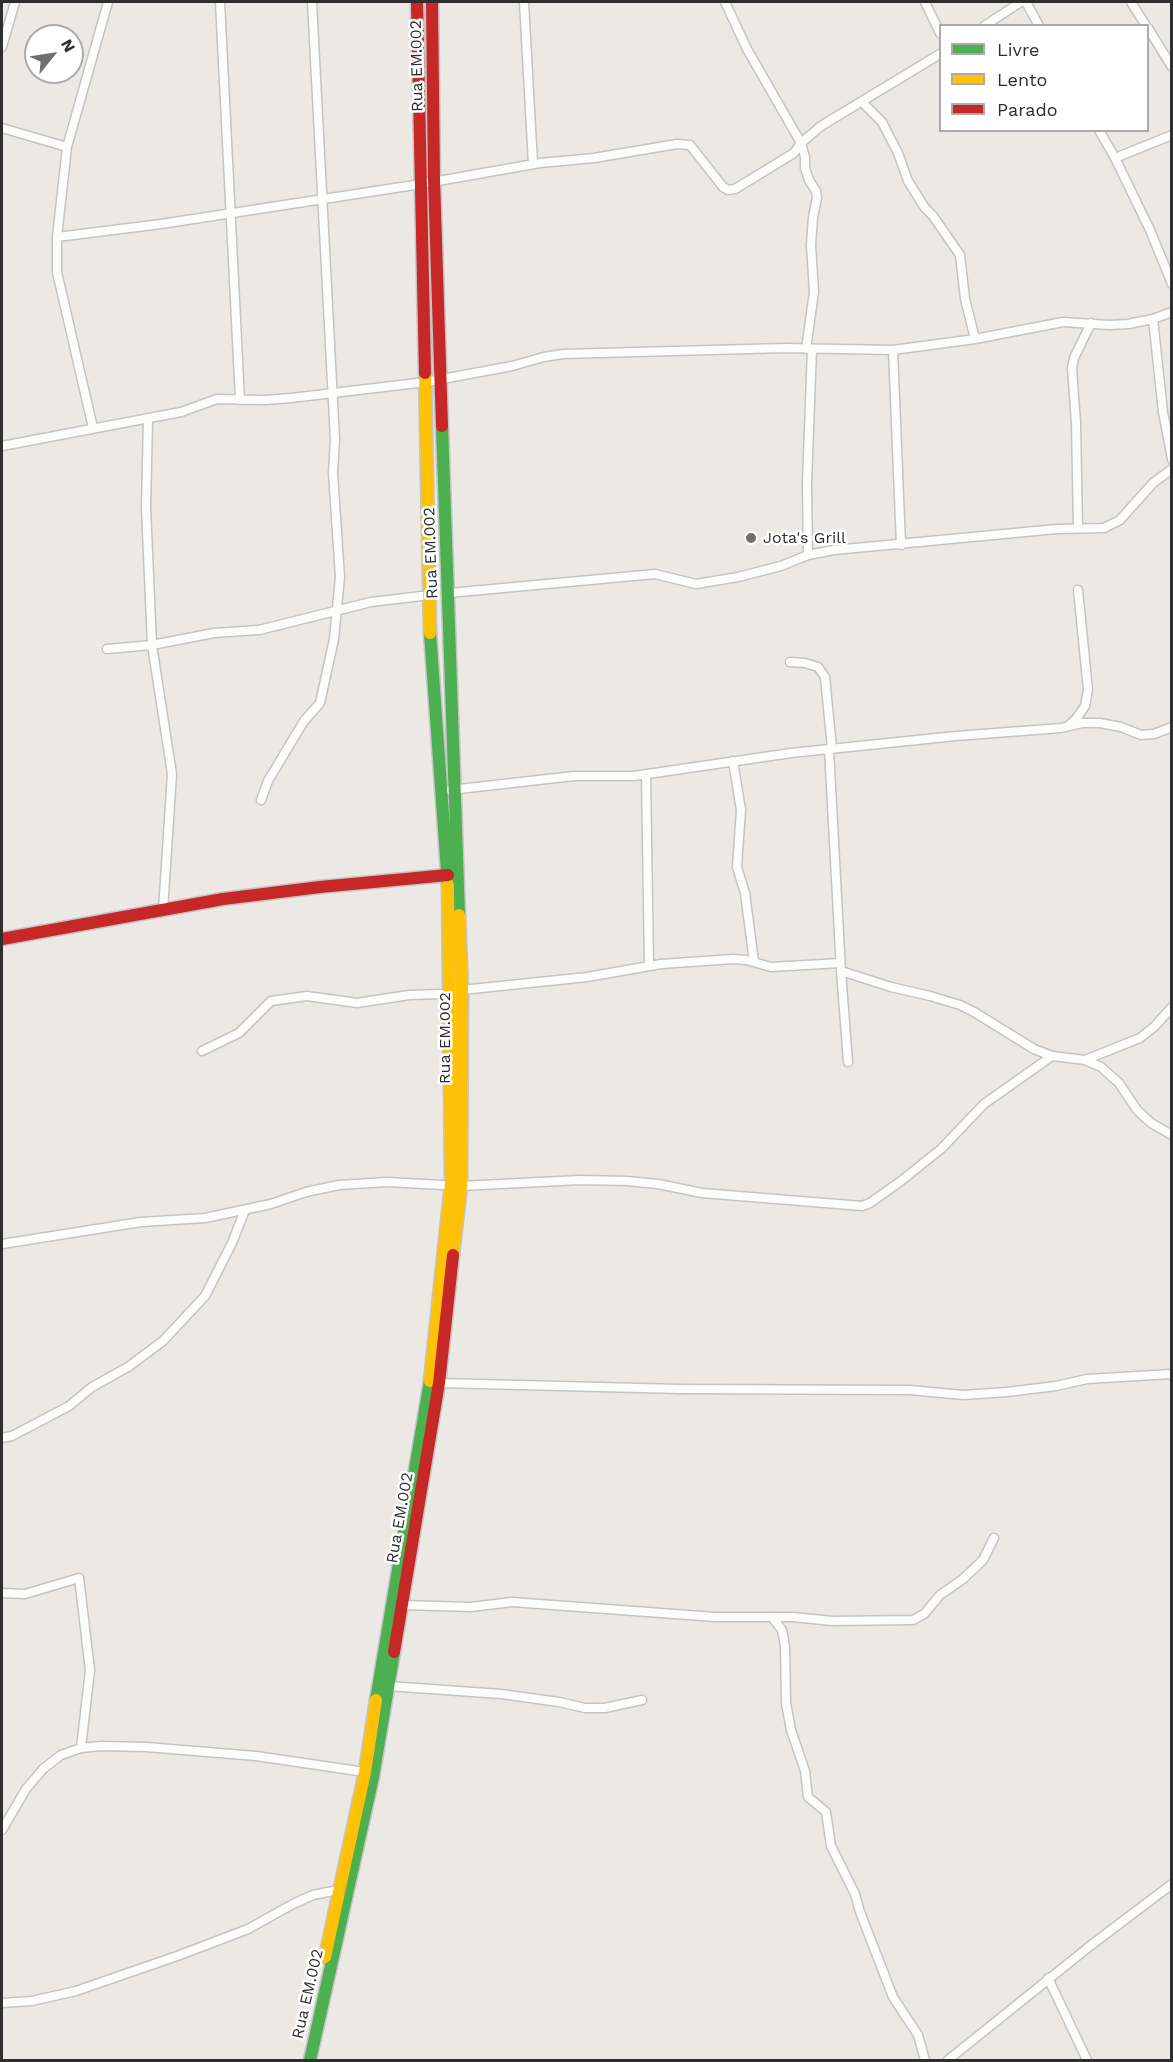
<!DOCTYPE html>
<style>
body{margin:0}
#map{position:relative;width:1173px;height:2062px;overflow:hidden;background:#ece8e4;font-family:"Work Sans",sans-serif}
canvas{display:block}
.frame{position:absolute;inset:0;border:3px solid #2e2e2e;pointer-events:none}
.legend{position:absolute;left:939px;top:24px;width:210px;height:108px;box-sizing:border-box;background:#fff;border:2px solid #ababab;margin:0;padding:8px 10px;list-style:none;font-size:18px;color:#2e2e2e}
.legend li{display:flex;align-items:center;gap:12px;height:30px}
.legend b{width:30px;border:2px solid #ababab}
.north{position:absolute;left:24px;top:24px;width:60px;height:60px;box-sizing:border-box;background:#fff;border:2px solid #ababab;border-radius:50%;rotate:60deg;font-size:16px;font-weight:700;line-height:24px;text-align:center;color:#2e2e2e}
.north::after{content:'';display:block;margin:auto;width:21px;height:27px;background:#706f6e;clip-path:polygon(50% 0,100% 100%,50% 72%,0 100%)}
</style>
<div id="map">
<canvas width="1173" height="2062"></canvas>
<div class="frame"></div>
<ul class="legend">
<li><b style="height:8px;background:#4caf50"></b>Livre</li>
<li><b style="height:8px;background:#ffc107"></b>Lento</li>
<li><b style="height:8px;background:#c62828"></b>Parado</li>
</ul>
<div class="north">N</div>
</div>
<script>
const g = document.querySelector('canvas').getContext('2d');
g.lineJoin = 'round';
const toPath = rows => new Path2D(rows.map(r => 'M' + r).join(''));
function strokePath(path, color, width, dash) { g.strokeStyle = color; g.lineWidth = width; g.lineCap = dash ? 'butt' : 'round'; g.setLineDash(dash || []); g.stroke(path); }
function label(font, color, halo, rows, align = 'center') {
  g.font = font + ' "Work Sans",sans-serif'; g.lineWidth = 5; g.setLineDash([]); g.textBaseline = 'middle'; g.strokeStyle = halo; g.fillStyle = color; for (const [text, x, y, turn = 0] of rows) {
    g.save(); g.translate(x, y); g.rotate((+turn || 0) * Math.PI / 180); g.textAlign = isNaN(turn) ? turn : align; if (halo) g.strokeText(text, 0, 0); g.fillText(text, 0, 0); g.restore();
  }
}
const street = toPath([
 [220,2,240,400],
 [524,2,533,164],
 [725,2,747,49,801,143,805,157,805,168,809,180,816,191,817,198,813,217,811,245,814,292,806,349],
 [925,2,940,33],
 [1026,2,1039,26],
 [1131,2,1146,26],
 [984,26,1021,2],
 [1148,28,1172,67],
 [2,47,15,2],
 [862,102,882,122,898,153,908,181,925,208,933,216,960,255,965,299,975,339],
 [2,128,67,147],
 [1099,130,1115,158,1150,230,1172,284],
 [1115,158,1172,135],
 [57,237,161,224,421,184,540,163,594,158,677,144,690,145,723,187,728,190,735,189,794,153,801,143,821,126,940,54],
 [1153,319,1163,412,1172,459],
 [893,350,901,545],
 [148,419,146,508,152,645,172,774,163,910],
 [93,428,57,272,57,237,67,147,108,2],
 [2,446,181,412,217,399,265,400,291,398,426,382,512,366,544,357,563,354,785,348,893,350,975,339,1063,322,1109,325,1128,324,1153,319,1172,312],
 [1078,528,1076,423,1072,368,1074,358,1091,323],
 [808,555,807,483,812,349],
 [449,593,655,574,696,584,738,577,781,566,808,555,834,550,1057,529,1104,528,1120,520,1153,483,1172,469],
 [107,649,152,645,214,633,259,630,371,602,430,595],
 [790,662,805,663,818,667,825,677,832,749],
 [1068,726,1076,719,1085,706,1088,690,1078,590],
 [829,749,841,971,848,1062],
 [733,761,741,810,737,867,745,893,754,962],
 [646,774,649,965],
 [450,790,574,776,634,776,791,753,956,736,1061,728,1082,723,1100,723,1121,727,1141,735,1154,734,1172,727],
 [261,800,268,781,304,721,320,703,334,639,340,577,333,473,335,440,312,2],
 [841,971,891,987,930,996,960,1005,974,1012,1034,1049,1052,1056,1085,1060,1101,1067,1119,1083,1137,1110,1151,1123,1172,1135],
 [462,990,587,977,661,964,733,959,746,960,771,967,840,963],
 [202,1051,239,1033,271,1001,307,996,357,1003,409,995,440,994,450,996],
 [1085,1060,1140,1038,1155,1026,1172,1007],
 [2,1244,141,1222,205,1218,271,1204,306,1192,339,1185,387,1182,461,1186,580,1180,627,1181,658,1184,702,1193,862,1206,870,1203,901,1181,941,1149,984,1104,1052,1056],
 [439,1383,680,1389,910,1390,963,1395,1007,1392,1056,1386,1087,1379,1171,1374,1172,1376],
 [2,1438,12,1436,69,1406,92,1387,128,1367,163,1341,205,1296,232,1243,245,1210],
 [2,1593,25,1594,79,1578,90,1670,81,1748],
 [402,1605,471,1607,512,1602,715,1617,793,1617,832,1621,913,1620,924,1614,940,1595,963,1579,983,1560,994,1538],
 [772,1617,782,1630,785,1646,786,1703,791,1730,805,1771,808,1797,826,1812,831,1846,855,1894,860,1912,893,1997,918,2035,925,2060],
 [388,1686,501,1694,559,1702,585,1708,605,1708,642,1700],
 [2,1830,26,1789,43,1769,61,1755,81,1748,101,1746,146,1747,256,1756,365,1772],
 [1048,1978,1087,2060],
 [2,2003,32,2001,76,1991,180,1955,248,1929,293,1904,313,1895,338,1890],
 [948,2060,1090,1946,1172,1884]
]);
const fast = toPath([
 [442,426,459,915],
 [430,633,448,885],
 [376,1700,430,1381],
 [310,2060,373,1777,394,1652]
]);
const slow = toPath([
 [425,373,430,633],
 [453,1255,461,1186,462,990,459,915],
 [430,1381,451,1184,448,885],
 [325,1957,365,1772,376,1700]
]);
const jam = toPath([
 [417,2,425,373],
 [432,2,434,180,442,426],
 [2,939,223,899,320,887,448,875],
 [394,1652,439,1383,453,1255]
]);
const markers = [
 [751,538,6,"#706f6e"]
];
const streetNames = [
 ["Rua EM.002",417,66,-91],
 ["Rua EM.002",431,553,-92],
 ["Rua EM.002",445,1038,-90],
 ["Rua EM.002",400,1518,-80],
 ["Rua EM.002",308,1994,-77]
];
const poiNames = [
 ["Jota's Grill",763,538]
];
strokePath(street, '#c5c4c5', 11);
strokePath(fast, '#c5c4c5', 15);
strokePath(slow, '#c5c4c5', 15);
strokePath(jam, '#c5c4c5', 15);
strokePath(street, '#fcfcfb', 8);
strokePath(fast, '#4caf50', 12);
strokePath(slow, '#ffc107', 12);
strokePath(jam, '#c62828', 12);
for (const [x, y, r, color] of markers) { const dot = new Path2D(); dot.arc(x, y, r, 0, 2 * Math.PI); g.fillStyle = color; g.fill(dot); strokePath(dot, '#fff', 2); }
label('16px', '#2e2e2e', '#fff', streetNames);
label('16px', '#2e2e2e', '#fff', poiNames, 'left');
</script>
